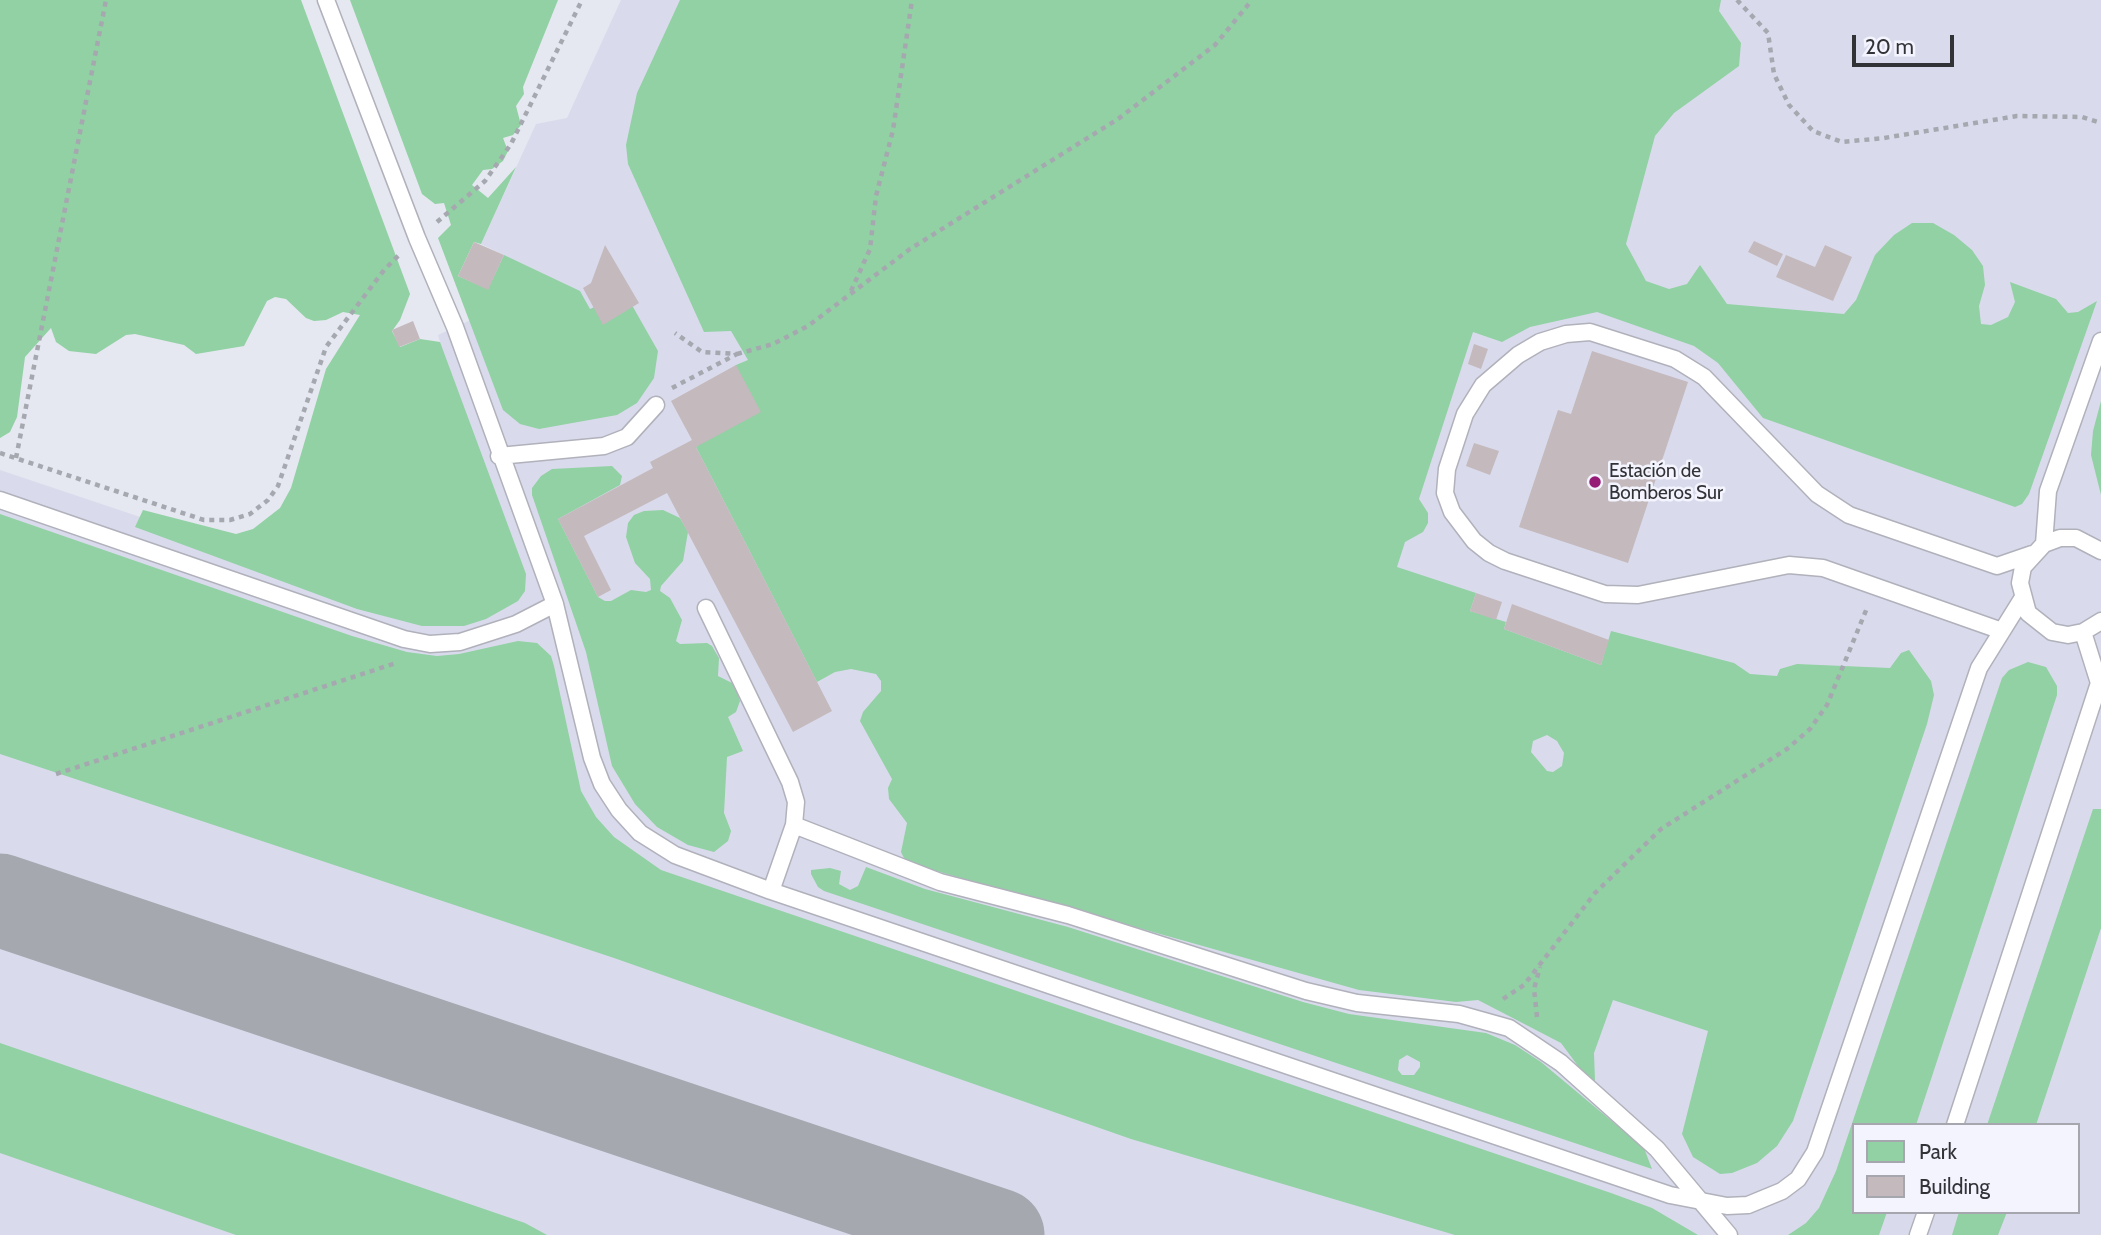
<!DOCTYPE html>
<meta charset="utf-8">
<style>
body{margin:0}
#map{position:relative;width:2101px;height:1235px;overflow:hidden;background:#e5e7f1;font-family:Cabin,sans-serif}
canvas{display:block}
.legend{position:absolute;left:1852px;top:1123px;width:228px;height:91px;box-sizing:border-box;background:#f3f4fe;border:2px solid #a6a7ae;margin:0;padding:9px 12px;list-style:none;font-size:21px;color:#323337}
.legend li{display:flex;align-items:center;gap:14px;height:35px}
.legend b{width:35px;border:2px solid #a6a7ae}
.scale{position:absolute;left:1852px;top:35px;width:102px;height:32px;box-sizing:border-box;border:4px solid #323337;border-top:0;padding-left:9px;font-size:21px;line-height:24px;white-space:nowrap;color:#323337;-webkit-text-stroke:5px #f3f4fe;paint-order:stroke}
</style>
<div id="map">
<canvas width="2101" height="1235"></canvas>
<ul class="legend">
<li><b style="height:19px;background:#91d1a3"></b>Park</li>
<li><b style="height:19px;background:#c4b9bd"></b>Building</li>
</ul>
<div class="scale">20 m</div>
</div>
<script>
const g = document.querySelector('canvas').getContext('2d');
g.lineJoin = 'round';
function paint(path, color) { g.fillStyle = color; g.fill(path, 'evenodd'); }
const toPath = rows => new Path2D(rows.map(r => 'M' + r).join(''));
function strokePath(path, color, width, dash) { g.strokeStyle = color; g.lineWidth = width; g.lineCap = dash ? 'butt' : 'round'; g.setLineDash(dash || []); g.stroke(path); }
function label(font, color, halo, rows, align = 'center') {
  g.font = font + ' Cabin,sans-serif'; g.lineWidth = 5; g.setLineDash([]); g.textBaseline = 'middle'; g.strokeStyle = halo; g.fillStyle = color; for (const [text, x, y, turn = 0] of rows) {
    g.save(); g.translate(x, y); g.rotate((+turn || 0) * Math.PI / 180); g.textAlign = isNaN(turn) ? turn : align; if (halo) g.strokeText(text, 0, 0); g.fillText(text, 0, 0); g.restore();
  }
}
const built = toPath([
 [621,0,2101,0,2101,1235,0,1235,0,470,337,583,440,342,438,335,473,319,504,255,481,244,536,124,567,118],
 [1854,1125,2078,1125,2078,1212,1854,1212]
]);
const green = toPath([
 [0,0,301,0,410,294,400,320,392,331,400,347,420,339,440,342,526,574,525,591,518,601,486,619,464,626,422,626,357,609,135,527,143,510,236,534,253,529,280,508,291,488,326,369,360,315,343,312,326,320,314,321,306,318,286,299,275,297,267,301,244,346,196,354,184,345,135,334,126,335,96,354,69,351,56,342,51,328,25,357,17,417,10,432,0,438],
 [350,0,558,0,523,87,524,94,516,106,521,125,513,135,503,138,508,151,503,161,492,169,483,170,472,185,488,198,516,167,481,244,474,242,458,276,488,289,504,255,580,291,590,309,601,304,625,303,633,307,658,351,654,378,637,403,617,415,539,429,520,424,503,410,438,238,451,225,444,203,435,204,422,194],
 [680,0,1721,0,1719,11,1741,43,1739,66,1674,113,1655,136,1626,244,1646,281,1669,289,1687,284,1700,265,1727,304,1844,314,1856,300,1875,255,1894,235,1912,223,1933,223,1954,235,1972,250,1983,266,1985,285,1979,306,1981,324,1991,325,2008,317,2015,302,2010,282,2056,299,2068,313,2078,312,2097,301,2029,494,2022,504,2015,507,1763,418,1718,363,1694,346,1597,312,1530,327,1502,342,1473,332,1419,499,1428,513,1428,523,1423,532,1405,542,1397,567,1476,593,1470,611,1506,622,1504,629,1601,665,1611,631,1734,663,1750,674,1777,676,1780,669,1797,664,1890,668,1901,653,1909,650,1931,681,1934,695,1927,724,1793,1121,1777,1146,1757,1163,1732,1173,1720,1174,1693,1157,1682,1134,1708,1031,1613,1000,1594,1053,1595,1081,1581,1070,1561,1043,1478,1000,1456,1002,1359,990,915,865,904,858,901,852,907,823,889,799,888,788,892,779,860,721,863,712,881,691,881,681,876,674,851,669,835,672,817,682,696,447,736,365,748,360,731,331,704,332,628,164,626,145,637,93],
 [1547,735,1557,741,1564,753,1562,766,1553,772,1547,771,1531,752,1533,741],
 [2101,401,2101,495,2091,455,2093,431],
 [612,466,622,476,620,485,558,519,598,597,605,601,611,601,631,590,646,592,651,590,650,579,635,563,626,537,628,523,634,515,644,511,663,510,680,518,688,532,683,561,661,586,660,591,670,598,682,620,676,641,680,644,707,643,712,646,719,658,718,676,734,684,740,701,736,712,728,717,743,751,727,757,724,813,731,831,728,841,714,852,688,845,657,827,635,804,612,766,586,652,532,495,532,488,541,476,552,469],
 [0,514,352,636,407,652,437,656,459,654,518,641,537,643,551,656,554,666,581,791,596,817,614,837,661,870,1611,1193,1652,1208,1698,1235,1455,1235,1131,1139,614,958,0,754],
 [2028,662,2046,667,2057,686,2057,695,1916,1125,1854,1125,1854,1212,1887,1212,1879,1235,1788,1235,1806,1223,1819,1208,1836,1171,2002,678,2009,670],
 [2093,809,2101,809,2101,928,2036,1125,1987,1125],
 [866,867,925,889,1068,927,1303,1002,1349,1014,1486,1033,1515,1045,1541,1062,1644,1148,1652,1169,824,891,818,887,811,874,811,870,830,868,841,871,839,884,850,890,858,886],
 [1407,1055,1420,1062,1420,1067,1414,1075,1402,1075,1398,1070,1399,1060],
 [0,1043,525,1223,547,1235,236,1235,0,1153],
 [1959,1212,2007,1212,1998,1235,1952,1235]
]);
const taxiway = toPath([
 [0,900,998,1235]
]);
const building = toPath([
 [1754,241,1783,254,1777,266,1748,252],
 [474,242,504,255,488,290,458,276],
 [605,245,639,303,603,325,583,288,591,283],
 [1825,245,1852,257,1833,301,1776,277,1786,255,1815,267],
 [413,321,420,339,399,347,392,330],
 [1474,344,1488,349,1481,369,1468,364],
 [1592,351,1688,382,1628,563,1519,527,1558,410,1571,414],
 [736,365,761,412,696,447,832,711,793,732,667,493,584,536,611,590,598,597,558,519,653,468,650,462,692,440,671,401],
 [1474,443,1499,451,1490,475,1466,466],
 [1476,593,1502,602,1496,620,1470,611],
 [1512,604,1609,640,1601,665,1504,629]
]);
const path = toPath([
 [1737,0,1768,33,1774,74,1789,105,1813,131,1842,142,1884,138,2017,116,2082,117,2101,123],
 [437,222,485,181,511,144,582,0],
 [851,291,870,249,876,196,893,130,912,0],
 [737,354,773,344,808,326,910,249,1118,119,1215,45,1252,0],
 [672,388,737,354,702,352,675,333],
 [0,453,204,520,230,520,250,514,268,500,278,486,326,347,384,270,399,255],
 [16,458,106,0],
 [56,774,396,663],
 [1503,999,1524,985,1595,893,1661,829,1787,749,1810,729,1827,705,1867,608],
 [1537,1017,1534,989,1540,967]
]);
const lane = toPath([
 [326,0,417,238,455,327,555,604,592,758,602,784,619,810,640,833,675,855,771,891,1670,1195,1727,1206,1748,1205,1782,1191,1798,1179,1815,1152,1979,668,2022,599],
 [499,456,604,446,627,437,656,405],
 [0,500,404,639,430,644,460,642,516,624,555,604],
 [2044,544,2048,491,2101,341],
 [2101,551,2076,538,2060,538,2044,544,2023,567,2020,583,2028,613,2052,632,2068,635,2083,632,2101,621],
 [706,608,790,782,796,802,794,825,771,891],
 [2002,631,1823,568,1789,565,1638,595,1605,594,1505,561,1489,553,1474,541,1452,512,1445,493,1447,469,1465,414,1483,385,1518,355,1540,342,1566,334,1590,332,1675,359,1704,377,1817,494,1849,515,1997,566,2032,554],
 [794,825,940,882,1068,915,1306,991,1357,1003,1459,1014,1509,1028,1561,1063,1657,1149,1729,1235],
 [1955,1125,2099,683,2083,632],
 [1918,1235,1926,1212]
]);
const markers = [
 [1595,482,7,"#961b76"]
];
const poiNames = [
 ["Estación de",1609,471],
 ["Bomberos Sur",1609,493]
];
paint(built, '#d9dbec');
paint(green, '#91d1a3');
strokePath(taxiway, '#a6a8b0', 93);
paint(building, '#c4b9bd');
strokePath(lane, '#b0b1bb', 19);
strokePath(path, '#a6a8b0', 4.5, [5, 5]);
strokePath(lane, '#fff', 16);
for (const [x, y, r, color] of markers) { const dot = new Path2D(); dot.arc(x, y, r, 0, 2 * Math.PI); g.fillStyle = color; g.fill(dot); strokePath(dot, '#f3f4fe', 2.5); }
label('19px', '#323337', '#f3f4fe', poiNames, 'left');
</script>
